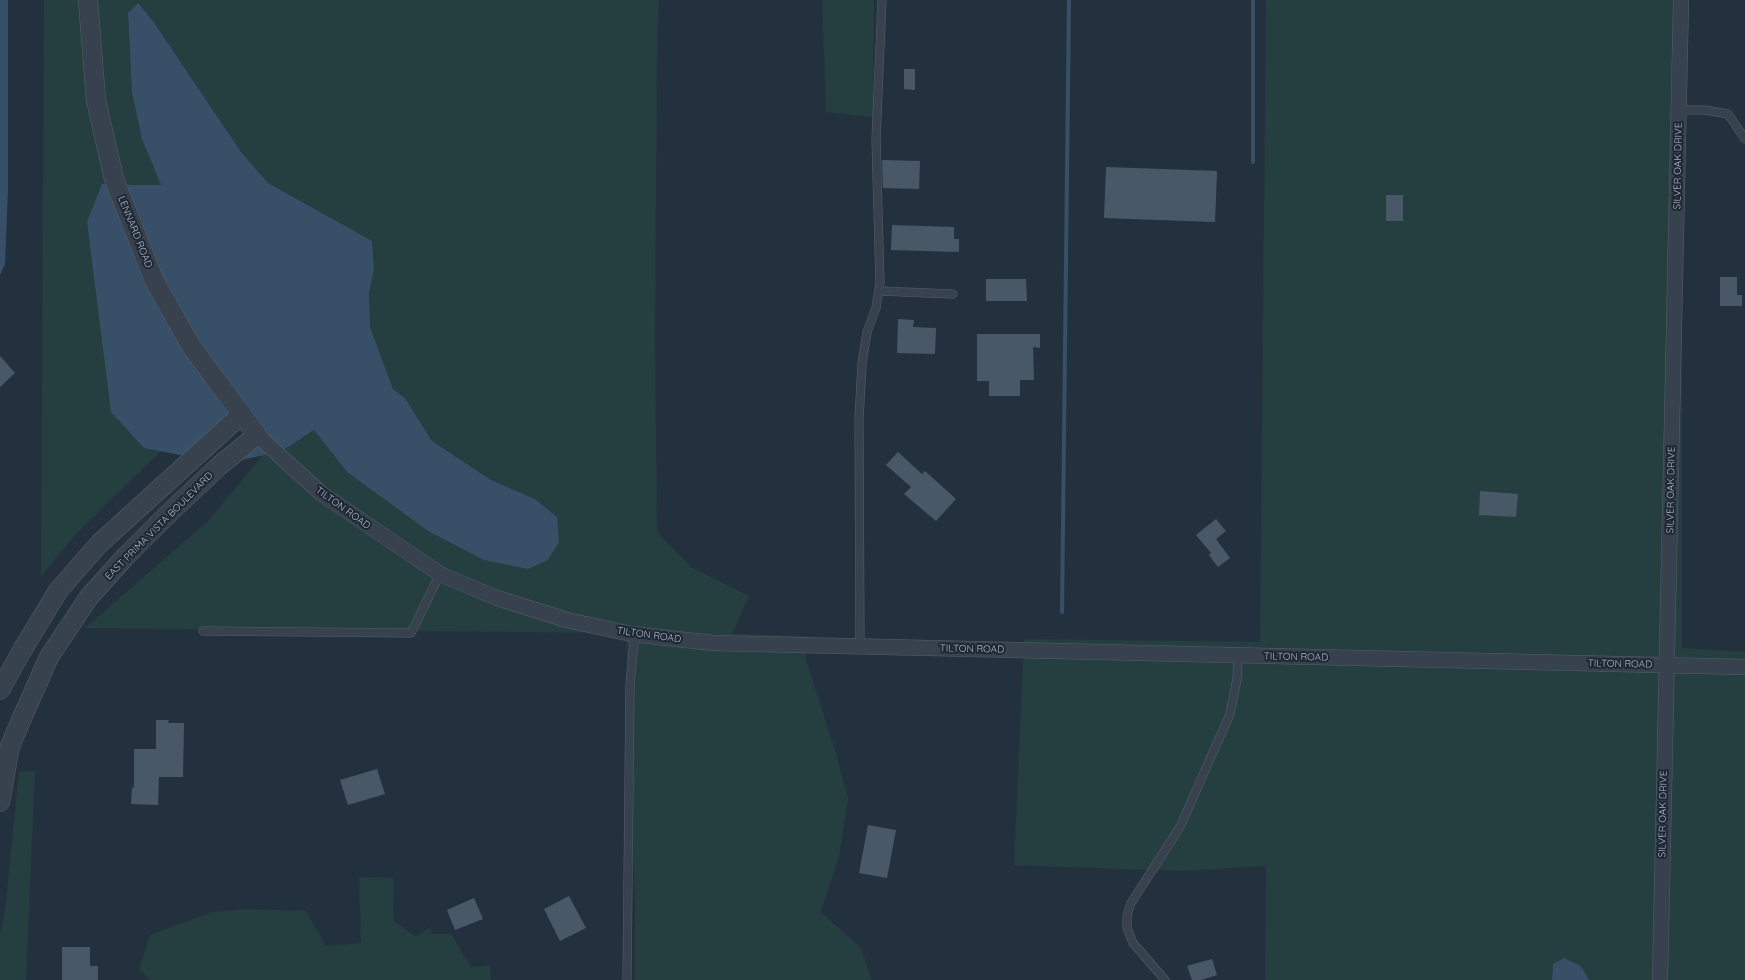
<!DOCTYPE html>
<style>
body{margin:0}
canvas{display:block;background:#23313e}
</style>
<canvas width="1745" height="980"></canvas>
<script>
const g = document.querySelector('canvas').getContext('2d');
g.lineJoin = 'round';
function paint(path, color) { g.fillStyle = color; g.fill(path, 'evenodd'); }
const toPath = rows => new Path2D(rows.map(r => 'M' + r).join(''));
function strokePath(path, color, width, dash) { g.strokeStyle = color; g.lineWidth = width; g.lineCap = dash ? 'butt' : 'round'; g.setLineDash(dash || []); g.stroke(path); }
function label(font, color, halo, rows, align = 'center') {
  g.font = font + ' Quicksand,sans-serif'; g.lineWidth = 4; g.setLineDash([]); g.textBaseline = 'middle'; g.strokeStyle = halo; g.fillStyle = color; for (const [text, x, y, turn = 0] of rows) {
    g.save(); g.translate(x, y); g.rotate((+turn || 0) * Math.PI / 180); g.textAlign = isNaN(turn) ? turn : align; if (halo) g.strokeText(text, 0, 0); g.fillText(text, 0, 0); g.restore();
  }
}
const green = toPath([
 [44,0,81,0,108,184,87,222,99,308,144,448,161,451,76,534,41,576],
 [96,0,659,0,657,47,655,336,657,532,691,567,749,596,732,634,808,636,806,660,835,750,848,799,839,857,821,912,861,948,872,980,635,980,635,898,626,633,85,628,208,521,263,455,282,451,314,430,347,472,428,531,535,499,491,480,432,441,405,398,393,389,370,327,369,293,374,270,372,241,268,183,241,152,153,21,138,3,128,13,132,93,142,139,161,185,124,185,103,99],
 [822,0,874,0,873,117,826,112],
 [1266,0,1682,0,1682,648,1745,652,1745,980,1589,980,1581,966,1553,964,1552,980,1265,980,1266,866,1182,871,1014,865,1024,639,1260,642],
 [35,771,26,980,0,980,0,934,5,910,19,772],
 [359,877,394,878,393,920,416,937,432,926,431,934,451,934,471,967,490,965,491,980,150,980,139,969,150,935,213,912,244,909,306,911,326,946,361,943]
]);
const water = toPath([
 [0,0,8,0,8,189,5,264,0,275],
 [138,3,153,21,241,152,268,183,372,241,374,270,369,293,370,327,393,389,405,398,432,441,491,480,535,499,557,517,559,542,548,560,528,569,484,560,428,531,347,472,314,430,282,451,241,460,256,445,160,276,124,185,161,185,142,139,132,93,128,13],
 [102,184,108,184,232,413,185,456,144,448,111,412,87,222],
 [1564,958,1581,966,1589,980,1552,980,1553,964]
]);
const stream = toPath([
 [1253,162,1253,0],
 [1062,612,1069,0]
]);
const building = toPath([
 [904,69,915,69,915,90,904,89],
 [882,160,920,161,919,189,883,188],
 [1106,167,1217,171,1215,222,1104,218],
 [1386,195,1403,195,1403,221,1386,221],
 [892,225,954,227,954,239,959,239,959,252,891,250],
 [1720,277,1737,277,1737,295,1742,295,1742,306,1720,306],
 [986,279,1026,279,1027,301,986,301],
 [898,319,914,320,913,327,936,328,935,354,897,353],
 [977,334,1040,334,1040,348,1033,347,1034,380,1020,380,1020,396,989,396,989,381,977,381],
 [0,356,15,373,0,387],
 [898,452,922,474,925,471,956,499,936,521,904,494,911,487,886,465],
 [1480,491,1518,494,1516,517,1479,515],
 [1216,519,1226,531,1216,539,1230,558,1218,567,1209,555,1211,553,1196,535],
 [156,720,169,720,168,723,184,723,183,777,159,777,158,805,131,804,132,787,134,788,134,749,156,749],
 [377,769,385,794,348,805,340,780],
 [868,825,896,830,887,878,859,873],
 [569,896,586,928,560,941,544,909],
 [474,898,483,919,455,930,447,910],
 [62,947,90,947,90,966,98,966,98,980,62,980],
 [1212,959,1217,975,1201,980,1192,980,1187,966]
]);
const service = toPath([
 [1679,110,1705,110,1728,114,1745,139],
 [879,291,953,294],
 [203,631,411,633,440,574],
 [860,646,859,419,862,364,867,332,876,308,880,283,876,139,882,0],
 [627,980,630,683,635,634],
 [1165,980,1133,943,1127,928,1127,916,1131,903,1180,827,1230,714,1237,679,1238,655]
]);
const minor = toPath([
 [257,435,322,494,440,574,497,598,567,620,631,634,713,643,1745,667],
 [1660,980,1681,0]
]);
const tertiary = toPath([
 [0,690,24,647,58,591,99,544,242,414],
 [0,802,10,746,22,718,49,657,89,597,126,556,165,517,219,466,257,435,191,346,154,280,114,179,96,100,88,0]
]);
const streetNames = [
 ["SILVER OAK DRIVE",1678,166,-89],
 ["LENNARD ROAD",135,232,68],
 ["SILVER OAK DRIVE",1671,490,-89],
 ["TILTON ROAD",343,508,36],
 ["EAST PRIMA VISTA BOULEVARD",159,526,-45],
 ["TILTON ROAD",649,635,8],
 ["TILTON ROAD",972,649,1],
 ["TILTON ROAD",1296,657,1],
 ["TILTON ROAD",1620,664,1],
 ["SILVER OAK DRIVE",1663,814,-89]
];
paint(green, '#253e3f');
paint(water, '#384f68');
strokePath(stream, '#384f68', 4);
paint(building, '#495867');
strokePath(service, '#56606c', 9);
strokePath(minor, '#56606c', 16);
strokePath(tertiary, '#56606c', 20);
strokePath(service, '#37424e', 8);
strokePath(minor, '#37424e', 15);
strokePath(tertiary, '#37424e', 19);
label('10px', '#b3bdc9', '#1d2733', streetNames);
</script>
